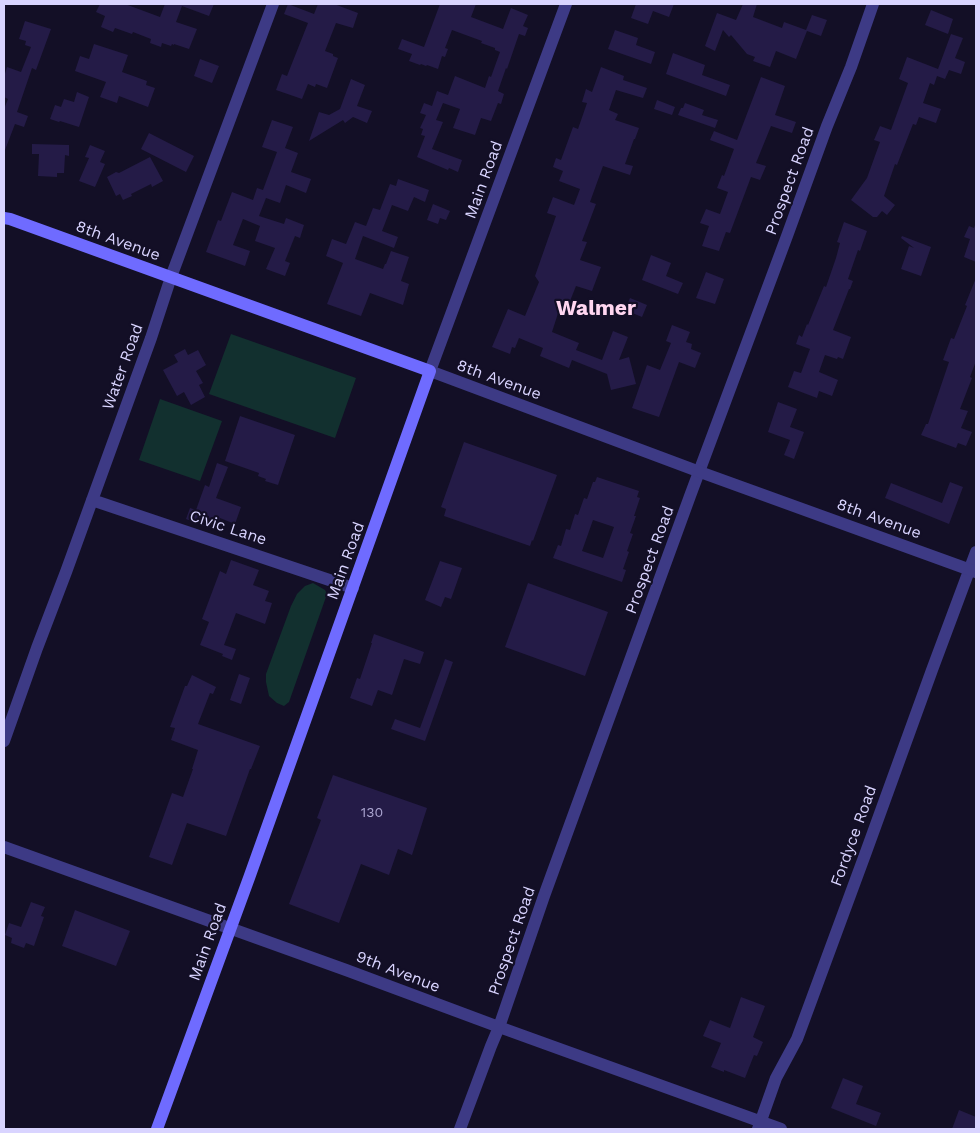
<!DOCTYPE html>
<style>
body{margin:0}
#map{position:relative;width:980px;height:1133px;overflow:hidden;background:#130f26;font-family:"Work Sans",sans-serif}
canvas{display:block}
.frame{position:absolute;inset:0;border:5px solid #d9d4ff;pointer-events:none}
</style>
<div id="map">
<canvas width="980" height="1133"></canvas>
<div class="frame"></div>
</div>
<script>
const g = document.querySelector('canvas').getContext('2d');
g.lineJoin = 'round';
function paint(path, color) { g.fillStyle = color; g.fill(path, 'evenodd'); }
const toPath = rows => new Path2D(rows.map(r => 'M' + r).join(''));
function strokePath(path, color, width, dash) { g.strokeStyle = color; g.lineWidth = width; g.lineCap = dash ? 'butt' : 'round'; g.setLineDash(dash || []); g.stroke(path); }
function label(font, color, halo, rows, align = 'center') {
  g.font = font + ' "Work Sans",sans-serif'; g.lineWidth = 4.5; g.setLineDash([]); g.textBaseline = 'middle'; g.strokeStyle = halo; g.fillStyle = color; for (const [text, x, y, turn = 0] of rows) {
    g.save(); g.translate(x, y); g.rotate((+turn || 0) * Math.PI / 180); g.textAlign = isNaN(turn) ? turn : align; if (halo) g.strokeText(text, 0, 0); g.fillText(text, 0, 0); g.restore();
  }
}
const green = toPath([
 [231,334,356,378,335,438,209,394],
 [160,399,222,421,200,481,139,460],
 [313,583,325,590,327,594,289,702,284,706,277,703,269,696,266,682,266,674,291,606,297,594,305,586]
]);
const building = toPath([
 [100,4,125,4,160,17,165,4,214,4,209,16,182,6,176,22,197,29,189,49,174,44,174,45,172,44,171,46,162,43,161,47,150,43,151,39,133,32,132,34,115,28,113,32,101,27,105,16,96,12],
 [288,4,314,14,318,4,334,4,358,13,353,28,336,23,325,51,333,54,333,56,338,58,327,88,316,84,315,87,308,84,302,99,276,90,282,74,287,76,308,23,284,14],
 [440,4,476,4,471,17,503,29,511,8,528,15,523,26,528,28,525,36,519,34,507,69,506,68,498,91,504,94,501,104,498,103,491,121,481,118,475,135,453,128,460,109,443,103,436,120,443,122,432,149,462,160,458,172,449,168,448,170,417,157,425,136,421,135,423,129,420,128,426,115,420,113,424,103,432,106,437,91,448,95,455,76,485,88,489,76,491,77,500,52,495,50,495,48,481,43,482,41,452,30,445,48,448,49,445,57,442,56,438,69,427,65,426,66,421,64,420,65,409,61,412,54,398,49,402,39,424,47],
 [636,4,674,4,669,17,653,11,648,24,631,18],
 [743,4,757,4,753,17,782,28,784,22,806,30,812,15,827,20,821,36,807,31,796,59,776,51,770,67,753,61,755,57,747,54,731,35,729,37,723,30,715,51,705,46,717,13,736,20],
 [931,10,953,19,948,34,925,25],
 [25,21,51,29,36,70,32,68,17,112,28,116,24,127,15,124,5,150,4,150,4,109,8,99,4,97,4,77,7,67,21,72,31,47,25,45,26,41,19,39],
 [615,30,638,38,636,45,655,52,651,64,608,49],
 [951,34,963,38,955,58,965,62,961,74,949,70,945,79,937,76,934,85,930,83,923,103,941,109,936,123,919,117,916,125,913,124,897,165,895,164,884,196,895,205,887,215,882,211,877,217,873,217,851,200,867,178,880,142,874,140,880,126,891,130,908,83,899,79,907,57,938,69],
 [94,44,128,55,122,72,147,81,146,85,155,88,148,107,119,96,117,103,100,97,106,82,75,71,80,56,89,59],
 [673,53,705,65,702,75,730,85,726,96,666,74],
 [200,59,219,66,212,83,194,76],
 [601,67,624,76,623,80,647,88,643,98,616,90,609,110,618,114,615,120,639,128,635,139,634,139,625,164,633,166,630,175,603,166,590,202,596,204,582,241,587,242,580,260,601,267,592,291,576,286,568,306,561,304,552,332,579,343,576,350,602,360,613,331,628,337,619,360,629,357,636,384,611,390,607,374,572,360,569,368,540,356,543,348,519,338,515,348,512,347,510,354,492,347,508,309,525,316,539,282,535,276,556,216,547,213,553,197,574,205,580,189,559,181,563,171,553,167,556,158,561,160,573,127,578,129,587,103,582,102,586,89,592,92],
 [761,77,785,86,775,115,796,122,792,133,771,126,756,163,766,166,760,180,751,177,730,233,726,232,719,251,702,246,709,226,700,223,706,209,720,214,728,192,717,188,722,175,724,176,734,149,710,140,714,131,737,140],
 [351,79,365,85,357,106,372,111,367,123,353,117,345,123,343,120,309,141,319,112,329,115,340,109],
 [77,92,89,97,79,127,60,121,59,122,50,119,55,105,61,107,64,99,74,102],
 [657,100,675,107,672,115,654,109],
 [685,103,704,110,702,115,718,120,715,128,678,115,681,108,683,108],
 [272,120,293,127,285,148,298,153,291,172,311,179,306,193,286,185,280,203,266,198,259,216,284,224,286,218,304,225,300,238,295,236,285,261,290,263,285,276,266,269,275,248,255,241,260,226,243,219,233,245,250,251,245,266,206,252,218,220,221,221,232,192,253,200,257,188,263,190,277,152,262,147],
 [149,133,194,156,186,172,141,149],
 [32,144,69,145,69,156,65,155,64,173,57,173,57,177,38,176,39,154,32,154],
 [90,145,105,151,100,162,105,164,95,187,79,181,89,158,85,157],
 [150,157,163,181,152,187,151,184,131,194,132,196,123,200,120,194,116,196,107,177,116,172,119,173],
 [398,179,429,190,425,202,414,197,408,211,392,205,382,231,398,237,394,248,363,236,355,259,383,269,385,264,386,264,391,251,409,257,401,281,409,284,403,305,370,293,361,316,327,304,343,263,326,256,332,239,346,244,355,222,366,226,373,208,380,210,390,184,396,186],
 [433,204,450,211,446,220,440,218,438,224,427,220],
 [844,222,867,231,860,251,858,250,848,279,853,281,850,289,849,289,833,330,851,337,843,359,838,357,837,359,825,355,819,372,838,380,832,396,819,391,817,398,788,387,794,371,801,373,810,349,796,344,799,335,802,337,807,324,808,325,824,286,826,287,836,258,840,243,837,242],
 [975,225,976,226,976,262,964,257,970,239,964,237,969,226,974,228],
 [902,236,931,247,921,276,901,269,909,246,914,248,901,238],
 [651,255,671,263,666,276,683,283,678,294,642,280],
 [706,272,724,279,715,304,696,298],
 [976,278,976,361,970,377,972,378,960,409,968,411,961,428,972,432,966,446,958,443,956,448,921,435,926,424,928,424,949,362,943,360,951,338,954,339,967,306,965,305],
 [630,298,647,305,642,317,625,310],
 [672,325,690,332,686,342,692,344,691,349,701,353,695,368,679,362,659,417,632,408,647,365,660,370,671,343,666,341],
 [185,349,188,355,198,350,206,365,196,371,203,383,199,385,205,397,191,405,184,392,177,396,163,370,178,362,174,355],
 [778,402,797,409,790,427,804,432,794,459,784,455,790,440,768,432],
 [240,416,295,435,278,485,265,481,266,479,258,476,259,473,225,461],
 [464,442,557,475,533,541,532,540,530,546,444,516,446,509,441,507],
 [217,463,228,467,216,498,241,507,235,524,220,518,218,524,209,521,207,527,186,519,190,508,196,510,205,485,209,487],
 [597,477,639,491,637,497,640,498,634,516,636,516,630,533,633,534,627,551,629,552,623,569,626,570,622,582,553,558,558,545,561,546,566,529,570,530,575,514,578,515,584,498,587,499,593,482,595,482],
 [593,520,614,527,603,558,582,551],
 [950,482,963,487,949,524,885,498,891,483,942,503],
 [231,560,259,570,253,585,269,591,265,601,272,603,265,624,236,613,224,645,236,649,232,660,222,656,223,654,200,645,209,622,202,619,220,571,226,574],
 [440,561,462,568,451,599,445,597,441,607,425,600],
 [528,583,608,612,585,676,505,647],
 [374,634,424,652,420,664,404,659,392,695,378,690,372,706,350,698,357,678,360,679,372,643,371,643],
 [445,659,453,662,425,741,391,729,395,719,420,728],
 [239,674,250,678,241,704,230,700],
 [192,675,216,687,213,694,210,693,198,724,260,746,251,769,250,769,226,836,187,823,172,865,149,857,172,793,183,797,193,769,192,769,198,750,171,740,175,728,170,727,185,686,187,686],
 [333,775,427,808,412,855,398,849,389,875,361,864,339,923,289,904,321,820,317,818],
 [31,902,45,907,41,916,44,917,34,946,26,943,24,948,11,943,12,938,5,935,9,923,21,927],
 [75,910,130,931,116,966,62,946],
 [741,997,765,1006,753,1037,763,1042,757,1056,754,1055,745,1078,724,1070,724,1072,711,1067,721,1043,703,1036,710,1020,730,1028],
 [843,1078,863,1086,856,1104,881,1113,876,1126,831,1108],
 [959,1110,976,1117,976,1129,952,1129]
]);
const minor = toPath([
 [92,500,353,588],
 [4,741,37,648,66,572,151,338,171,277,273,4],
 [4,847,346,970,499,1027,781,1129],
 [460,1129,491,1046,499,1027,544,896,690,496,787,236,827,126,851,67,873,4],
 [758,1129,776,1078,797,1039,866,852,932,670,976,552]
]);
const tertiary = toPath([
 [566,4,430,371,700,472,976,572]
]);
const secondary = toPath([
 [4,218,10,219,430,371,249,878,157,1129]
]);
const numberNames = [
 ["130",372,813]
];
const streetNames = [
 ["Main Road",484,180,-70],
 ["Prospect Road",790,181,-70],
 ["8th Avenue",118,241,20],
 ["Water Road",123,367,-70],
 ["8th Avenue",499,380,20],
 ["8th Avenue",879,519,20],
 ["Civic Lane",228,528,18],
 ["Prospect Road",650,560,-70],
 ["Main Road",346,561,-70],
 ["Fordyce Road",854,836,-70],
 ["Prospect Road",512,941,-71],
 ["Main Road",208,942,-70],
 ["9th Avenue",398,972,21]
];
const districtNames = [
 ["Walmer",596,309]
];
paint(green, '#12302f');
paint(building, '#241b47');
strokePath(minor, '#3d3a85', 12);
strokePath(tertiary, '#3d3a85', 12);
strokePath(secondary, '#6f6bff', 12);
label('14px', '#aca6d1', null, numberNames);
label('16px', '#d9d4ff', '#130f26', streetNames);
label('bold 21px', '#ffd6f0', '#130f26', districtNames);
</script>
